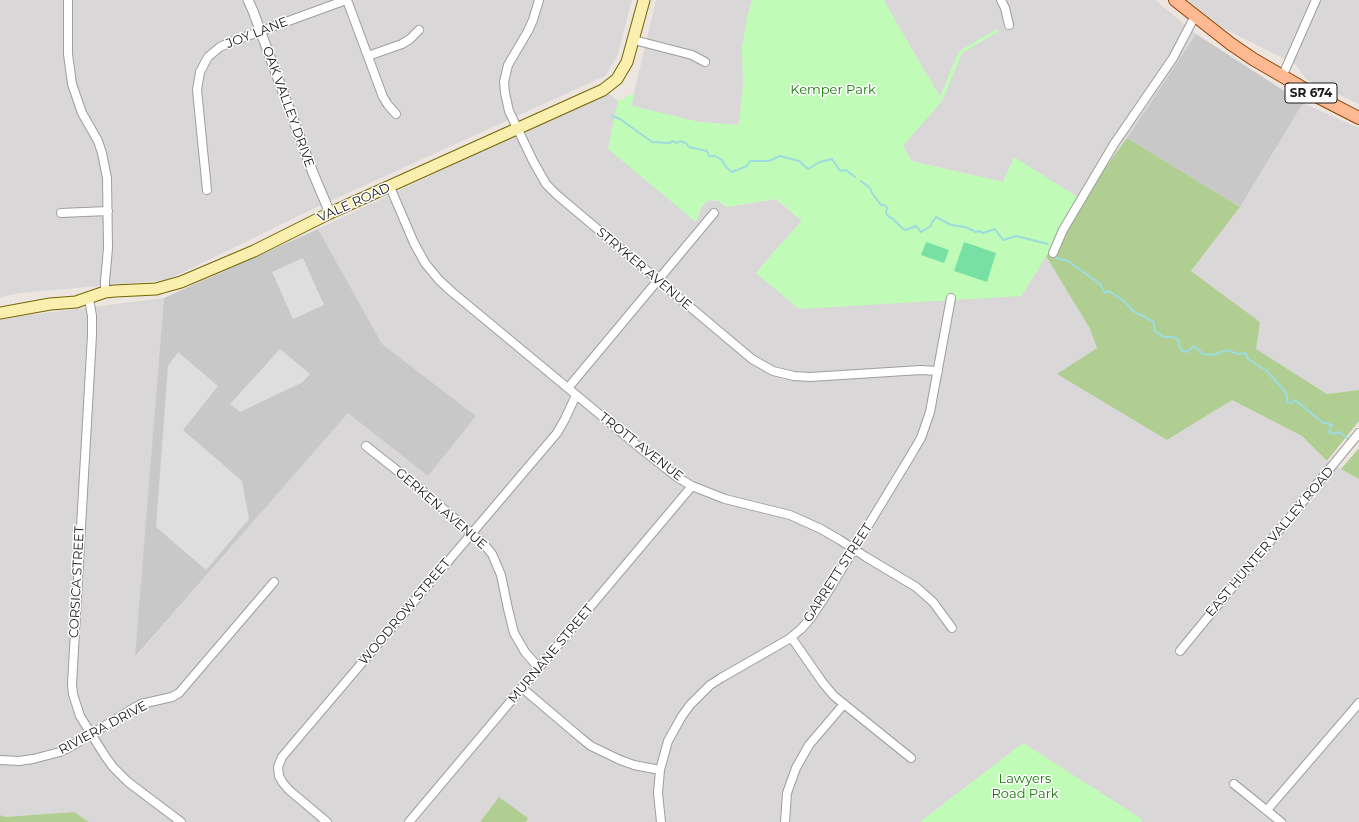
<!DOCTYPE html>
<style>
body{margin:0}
canvas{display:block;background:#ede5df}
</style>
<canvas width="1359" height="822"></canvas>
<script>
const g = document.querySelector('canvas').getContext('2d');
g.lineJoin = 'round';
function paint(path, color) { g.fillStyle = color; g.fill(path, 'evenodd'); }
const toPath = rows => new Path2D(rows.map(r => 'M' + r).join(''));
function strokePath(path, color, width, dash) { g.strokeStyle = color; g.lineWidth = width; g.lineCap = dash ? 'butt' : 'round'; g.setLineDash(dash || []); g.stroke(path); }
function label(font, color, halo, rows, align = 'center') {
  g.font = font + ' Montserrat,sans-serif'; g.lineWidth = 3; g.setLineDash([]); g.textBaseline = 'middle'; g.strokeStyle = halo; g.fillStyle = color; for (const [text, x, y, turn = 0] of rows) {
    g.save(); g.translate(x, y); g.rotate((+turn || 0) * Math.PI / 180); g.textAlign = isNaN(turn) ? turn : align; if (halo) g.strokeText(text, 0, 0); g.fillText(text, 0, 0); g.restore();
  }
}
const residential = toPath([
 [0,0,632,0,617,57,605,76,315,208,167,280,20,293,0,297],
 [656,0,752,0,748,15,742,47,743,86,739,125,699,122,631,106],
 [885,0,1155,0,1196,34,1127,138,1082,200,1014,158,1003,182,912,161,902,146,942,101,962,52,959,51,940,97,885,3],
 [1187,0,1359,0,1359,104,1306,79,1295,64,1221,27],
 [607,92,618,101,608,149,698,218,701,207,709,200,719,201,726,207,776,199,802,221,779,246,756,273,1021,296,1046,256,1090,329,1097,348,1058,374,1167,440,1232,400,1302,436,1327,461,1359,479,1359,822,1140,822,1142,820,1023,743,920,822,526,822,528,818,499,797,480,822,89,822,74,812,5,817,0,815,0,320,29,315,164,298,136,657,348,412,428,476,476,416,382,344,318,229],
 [1303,103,1359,128,1359,390,1327,394,1255,349,1260,322,1191,271,1240,207]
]);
const religious = toPath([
 [1196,34,1303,103,1240,207,1127,138],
 [318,229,382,344,476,416,428,476,348,413,135,657,164,298]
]);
const forest = toPath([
 [1127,138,1240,207,1191,271,1260,322,1256,349,1327,394,1359,390,1359,421,1327,461,1302,436,1232,400,1167,440,1057,374,1097,348,1090,329,1046,256,1082,200],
 [1359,448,1359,479,1341,469],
 [499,797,528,818,526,822,480,822],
 [74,812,89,822,0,822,0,815,5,817]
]);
const park = toPath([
 [752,0,885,0,885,3,940,97,959,51,997,29,998,32,962,53,942,101,903,146,911,161,1003,182,1014,157,1082,200,1021,296,799,309,756,273,779,246,802,221,776,199,726,207,719,201,709,200,701,207,696,222,608,149,618,101,634,93,632,106,699,122,739,125,743,86,742,47,748,15],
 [1023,743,1142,819,1140,822,920,822]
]);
const pitch = toPath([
 [926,242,949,250,944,263,921,255],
 [964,242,996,253,987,282,954,271]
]);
const parking = toPath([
 [303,258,324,305,293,319,272,272],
 [280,349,310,374,303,382,240,412,230,404],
 [178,352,218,386,183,430,242,481,249,519,206,570,156,527,168,366]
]);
const stream = toPath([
 [612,116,620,119,652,142,670,143,672,141,677,143,680,141,686,143,689,147,707,151,709,156,715,156,722,160,725,166,732,172,747,166,750,161,769,161,780,156,799,161,808,169,820,162,832,159,840,171,846,170,855,177],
 [861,181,870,188,872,193,881,205,885,205,887,208,886,213,889,217,892,218,902,228,906,230,916,226,921,232,931,226,931,224,936,217,951,225,965,227,976,232,979,231,983,233,995,229,1003,240,1016,236,1048,244],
 [1056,258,1068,261,1100,284,1105,293,1109,291,1125,302,1133,311,1154,322,1154,330,1163,337,1173,337,1178,339,1179,346,1181,350,1187,352,1194,346,1203,354,1213,355,1227,350,1238,354,1246,353,1248,359,1267,371,1287,394,1287,402,1292,403,1295,400,1322,422,1332,425,1329,432,1333,434,1339,432,1347,438]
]);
const minor = toPath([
 [68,0,68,54,72,84,82,113,98,141,102,153,107,178,108,248,105,281,105,292],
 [347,0,383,97,388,105,396,114],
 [539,0,533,20,528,31,508,65,504,82,505,93,509,111,533,161,546,184,557,195,752,359,773,371,794,376,810,377,921,370,938,371],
 [1001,0,1005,8,1009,25],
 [634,40,692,55,705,62],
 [368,56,402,44,410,39,419,30],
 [1282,77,1316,0],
 [390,187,414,243,425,263,439,280,452,292,639,447,677,477,692,486,725,499,790,515,821,529,840,540,866,557,916,587,933,602,952,628],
 [207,190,197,90,200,72,208,57,220,47,231,42,346,0],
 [61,213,108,211],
 [1053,253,1063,230,1114,144,1173,58,1195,16],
 [89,299,92,316,92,335,72,684,73,694,80,716,105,756,113,767,128,782,181,822],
 [568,388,714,213],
 [366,446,418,487,483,543,492,554,501,575,508,609,514,633,525,652,539,668],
 [791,637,823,683,834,696,911,758],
 [1180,651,1359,433],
 [522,688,581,738,591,746,620,760,634,765,660,770],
 [0,760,19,761,33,759,60,752,70,747,134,708,141,704,172,697,179,693,274,582],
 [1234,784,1281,822],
 [1267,810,1359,703],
 [327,822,289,790,283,783,279,776,278,767,282,757,557,433,565,419,576,395],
 [409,822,692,486],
 [661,822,658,793,660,770,668,741,682,716,690,705,710,685,721,678,789,639,801,629,810,619,826,595,911,455,921,438,930,412,951,298],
 [785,822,787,793,796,768,809,745,844,704]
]);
const tertiary = toPath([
 [248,0,253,11,313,173,330,213]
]);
const secondary = toPath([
 [0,313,50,304,76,302,105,292,115,291,156,289,181,282,254,251,330,213,603,90,617,79,627,62,644,0]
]);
const primary = toPath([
 [1175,0,1231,44,1253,59,1320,98,1359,118]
]);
const shields = [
 [1311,93,52]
];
const shieldNames = [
 ["SR 674",1311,93]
];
const streetNames = [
 ["JOY LANE",257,33,-21],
 ["OAK VALLEY DRIVE",288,107,70],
 ["VALE ROAD",354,203,-24],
 ["STRYKER AVENUE",644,269,40],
 ["TROTT AVENUE",641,447,38],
 ["GERKEN AVENUE",441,509,41],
 ["EAST HUNTER VALLEY ROAD",1270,542,-50],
 ["GARRETT STREET",838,573,-57],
 ["CORSICA STREET",77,582,-87],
 ["WOODROW STREET",405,612,-50],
 ["MURNANE STREET",551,654,-50],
 ["RIVIERA DRIVE",103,728,-28]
];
const parkNames = [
 ["Kemper Park",833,90],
 ["Lawyers",1025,779],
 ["Road Park",1025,794]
];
paint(residential, '#d9d7d8');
paint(religious, '#c8c8c8');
paint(forest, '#b0ce92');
paint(park, '#c1fbb8');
paint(pitch, '#79e0a3');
paint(parking, '#dedede');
strokePath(stream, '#9ddcdd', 2);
strokePath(minor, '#9e9e9e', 10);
strokePath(tertiary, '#9e9e9e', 11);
strokePath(secondary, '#726601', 13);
strokePath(primary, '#914200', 14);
strokePath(minor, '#fff', 8);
strokePath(tertiary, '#fff', 9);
strokePath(secondary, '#fbefaf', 11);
strokePath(primary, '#ffb992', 12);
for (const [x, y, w] of shields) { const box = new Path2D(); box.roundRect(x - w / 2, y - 10, w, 20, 3); g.fillStyle = '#fff'; g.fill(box); strokePath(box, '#1a1a1a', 1); }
label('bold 12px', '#1a1a1a', null, shieldNames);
label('13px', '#1a1a1a', '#fff', streetNames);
label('13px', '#167a07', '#fff', parkNames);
</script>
